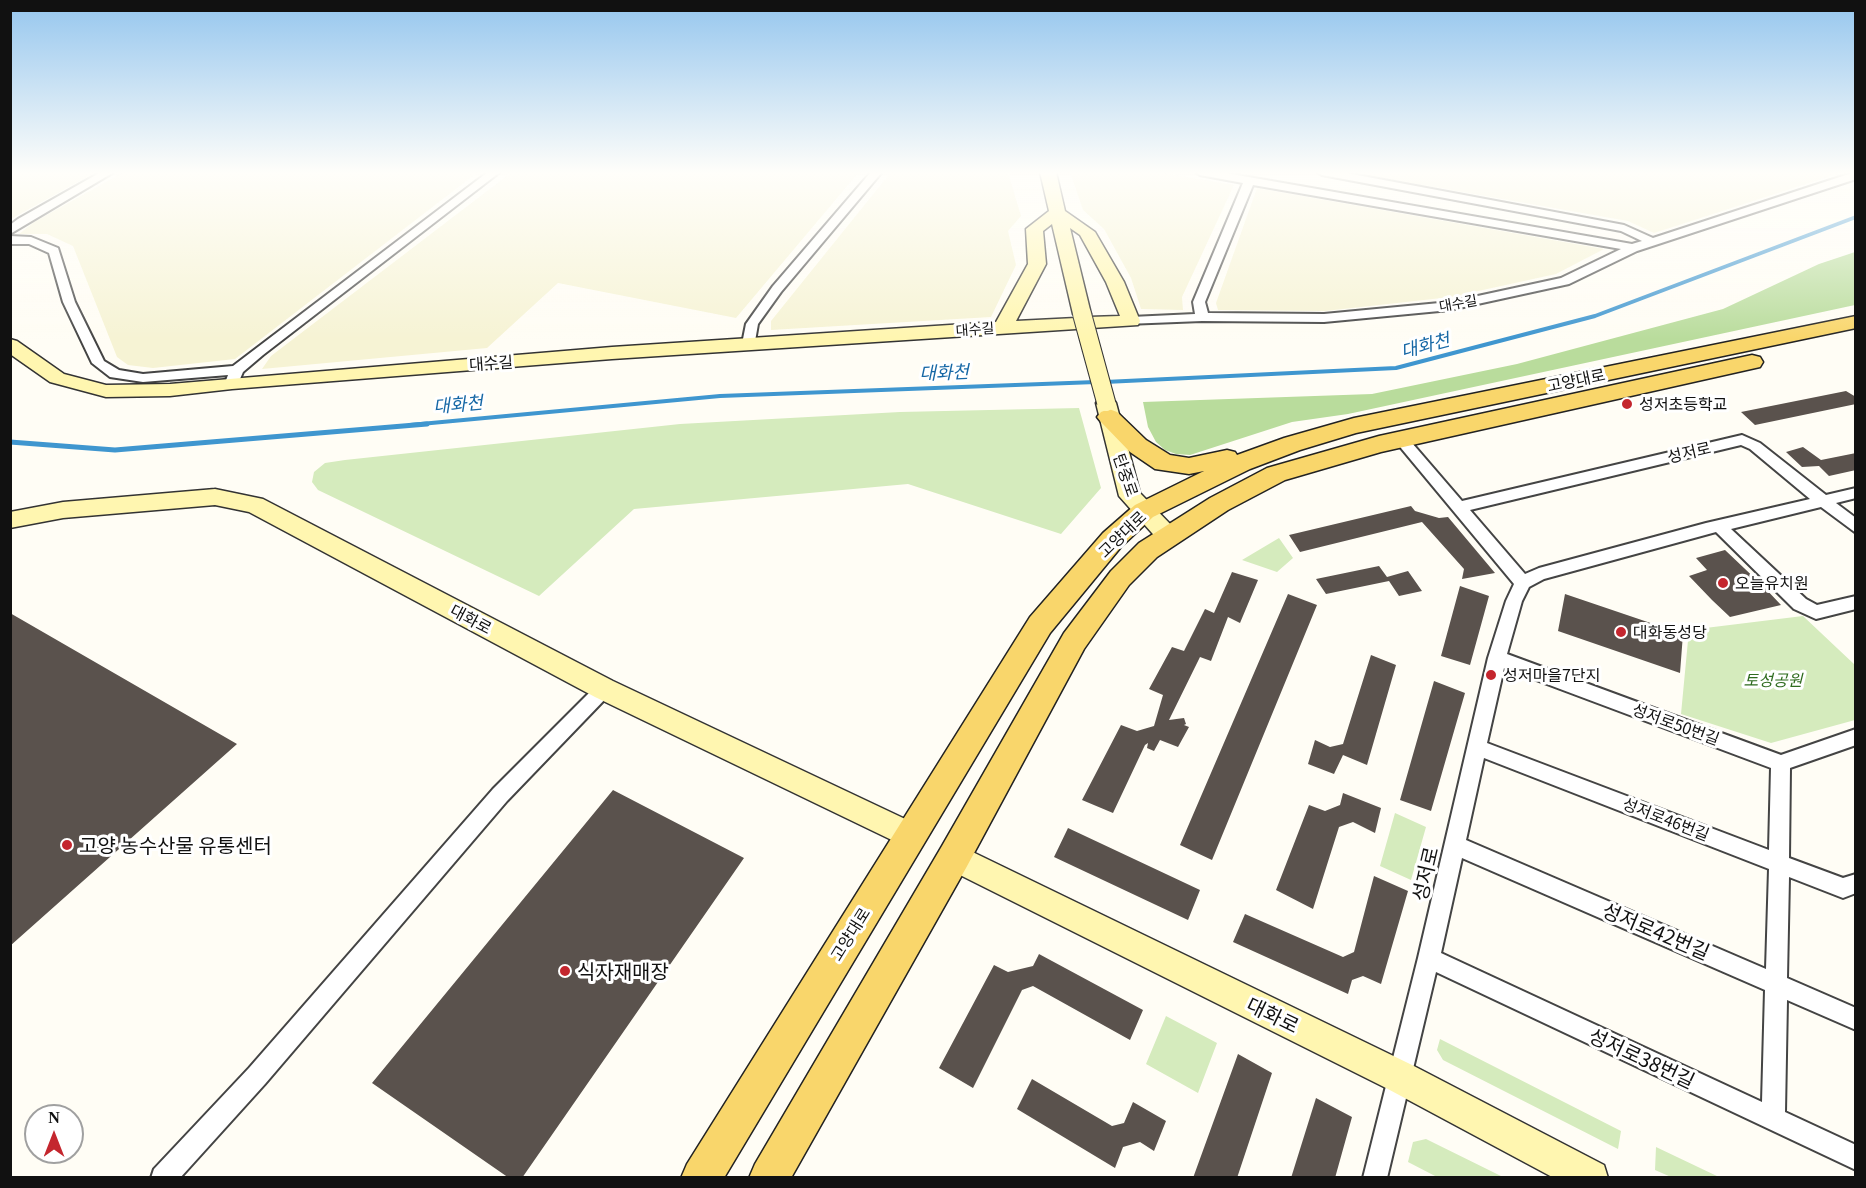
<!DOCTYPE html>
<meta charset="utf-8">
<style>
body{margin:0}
#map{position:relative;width:1866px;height:1188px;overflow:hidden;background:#fffdf5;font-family:Georgia,serif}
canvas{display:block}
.frame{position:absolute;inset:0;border:12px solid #111;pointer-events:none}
.north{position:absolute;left:24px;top:1104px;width:60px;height:60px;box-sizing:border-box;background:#fff;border:2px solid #a0a0a0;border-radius:50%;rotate:0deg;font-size:16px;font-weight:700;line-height:24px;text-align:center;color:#111}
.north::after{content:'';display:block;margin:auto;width:21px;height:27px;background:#c4262e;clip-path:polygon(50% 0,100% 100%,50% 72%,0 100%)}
</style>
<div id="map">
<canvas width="1866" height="1188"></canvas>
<div class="frame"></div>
<div class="north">N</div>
</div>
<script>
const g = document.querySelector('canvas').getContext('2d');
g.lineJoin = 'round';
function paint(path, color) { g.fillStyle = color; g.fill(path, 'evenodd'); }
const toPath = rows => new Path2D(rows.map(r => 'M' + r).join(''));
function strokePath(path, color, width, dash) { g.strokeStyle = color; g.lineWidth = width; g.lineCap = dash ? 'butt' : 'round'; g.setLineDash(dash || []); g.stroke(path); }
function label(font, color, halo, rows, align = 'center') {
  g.font = font + ' Georgia,"Noto Sans KR",serif'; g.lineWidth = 6; g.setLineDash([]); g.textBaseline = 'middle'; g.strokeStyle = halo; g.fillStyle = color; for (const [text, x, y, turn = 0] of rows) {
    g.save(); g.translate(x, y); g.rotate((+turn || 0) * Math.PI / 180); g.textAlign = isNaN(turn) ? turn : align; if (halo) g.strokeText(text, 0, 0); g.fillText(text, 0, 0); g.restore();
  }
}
const farmland = toPath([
 [11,172,96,172,11,219],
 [124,172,478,172,235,359,153,368,128,365,117,357,73,246,47,234,19,234,34,222],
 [512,172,859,172,736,318,558,283,487,348,262,369,271,356],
 [891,172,1008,172,1021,216,1008,231,1016,265,991,317,771,330,771,321],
 [1070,172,1158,172,1234,185,1182,297,1183,310,1141,309,1131,278,1104,229,1083,210],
 [1348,172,1843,172,1654,233,1628,221],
 [1257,188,1604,249,1556,274,1451,297,1325,311,1218,310,1216,303]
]);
const green = toPath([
 [1079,408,1101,488,1061,534,908,484,634,509,539,596,318,490,312,482,314,472,325,463,345,460,680,424,900,412],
 [1279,538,1293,558,1277,572,1242,560],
 [1803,616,1855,665,1855,720,1771,743,1681,714,1689,630],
 [1395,813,1426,827,1411,880,1380,866],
 [1166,1016,1217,1043,1198,1093,1146,1064],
 [1440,1039,1621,1131,1618,1149,1443,1060,1437,1050],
 [1426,1139,1503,1177,1437,1177,1408,1162,1413,1142],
 [1656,1147,1719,1177,1671,1177,1655,1170]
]);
const forest = toPath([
 [1855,252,1855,305,1348,414,1292,422,1190,455,1176,454,1165,450,1156,442,1148,427,1143,402,1372,394,1517,364,1723,309,1819,264]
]);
const streamFar1 = toPath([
 [1105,382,1396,368,1595,316,1856,217],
 [410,425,720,396,1096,382]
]);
const stream = toPath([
 [10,442,115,450,427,424]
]);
const building = toPath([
 [1846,391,1856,397,1856,404,1755,425,1741,412],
 [1803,447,1821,460,1856,453,1856,470,1829,476,1819,466,1802,467,1786,452],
 [1411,506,1415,511,1439,518,1448,517,1495,573,1462,579,1464,569,1422,522,1300,552,1289,535],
 [1725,550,1763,586,1781,605,1730,617,1712,600,1689,576,1707,570,1696,558],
 [1379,566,1387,577,1408,571,1422,591,1399,596,1389,581,1326,594,1316,579],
 [1232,572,1258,580,1240,623,1228,617,1211,661,1200,657,1169,720,1184,718,1186,724,1184,725,1189,727,1178,747,1160,740,1154,751,1147,748,1148,743,1145,745,1113,813,1082,800,1121,725,1137,731,1154,726,1163,695,1149,689,1172,647,1184,651,1205,609,1214,613],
 [1460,586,1489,596,1470,665,1441,656],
 [1288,594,1317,605,1212,860,1180,845],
 [1565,594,1683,634,1680,673,1558,631],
 [10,613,237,744,10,946],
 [1371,655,1396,665,1367,765,1343,755,1334,774,1308,764,1315,740,1330,747,1343,744],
 [1434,681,1465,693,1431,811,1400,800],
 [613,790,744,858,522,1178,509,1178,372,1083],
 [1343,793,1381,808,1375,833,1353,822,1339,827,1313,909,1276,890,1309,805,1325,811,1340,805],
 [1068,828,1200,890,1188,920,1054,857],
 [1374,876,1408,891,1381,984,1363,976,1352,980,1348,994,1233,942,1245,914,1343,957,1354,952],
 [1039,954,1143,1010,1130,1040,1033,986,1022,990,973,1088,939,1068,994,965,1008,972,1033,966],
 [1238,1054,1272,1073,1237,1178,1193,1178],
 [1032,1079,1112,1126,1124,1123,1133,1102,1166,1121,1154,1151,1140,1142,1123,1147,1115,1168,1017,1109],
 [1316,1098,1352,1117,1335,1178,1291,1178]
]);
const street = toPath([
 [101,172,114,172,10,234,10,225,18,219,101,172],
 [488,172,500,172,263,355,243,372,237,386,232,387,225,383,228,375,143,382,110,377,92,363,63,302,49,253,29,244,10,244,10,236,31,237,58,248,75,302,104,361,119,370,143,374,233,366,488,172],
 [871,172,882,172,781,292,758,324,754,347,744,347,742,344,746,324,773,286,871,172],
 [1195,172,1220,172,1632,244,1642,241,1621,231,1322,175,1317,172,1341,172,1624,225,1653,238,1852,173,1856,172,1856,179,1637,251,1569,284,1450,310,1324,322,1202,321,1126,324,1125,321,1131,317,1195,314,1193,302,1243,183,1200,175,1195,172],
 [1253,185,1621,249,1561,278,1450,302,1324,314,1208,313,1205,302,1253,185],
 [1401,434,1406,436,1462,501,1742,435,1760,443,1826,495,1856,488,1856,498,1836,503,1856,518,1856,533,1821,507,1731,529,1806,599,1817,605,1856,596,1856,609,1816,619,1794,609,1716,532,1544,579,1529,587,1522,601,1507,654,1781,755,1856,729,1856,745,1790,768,1789,858,1843,878,1856,874,1856,893,1843,898,1789,877,1787,978,1856,1008,1856,1030,1787,1000,1785,1112,1856,1145,1856,1170,1436,972,1387,1178,1363,1178,1418,958,1488,658,1506,601,1514,584,1396,442,1394,439,1401,434],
 [1741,445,1750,449,1810,499,1706,523,1539,568,1525,574,1470,510,1741,445],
 [1504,668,1771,768,1769,850,1487,743,1504,668],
 [1484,758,1769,869,1766,969,1466,840,1484,758],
 [1462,858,1765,990,1762,1102,1441,953,1462,858],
 [604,682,610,684,613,689,610,694,507,801,265,1084,180,1178,151,1178,154,1169,249,1068,493,789,598,684,604,682]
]);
const secondary = toPath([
 [1040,172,1056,172,1065,211,1095,232,1124,282,1140,321,1138,325,612,359,232,389,170,396,106,397,50,382,10,354,10,339,17,341,64,374,106,385,170,384,612,347,996,322,1028,264,1026,229,1049,211,1040,172],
 [1052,224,1073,314,1076,318,1016,321,1046,264,1043,231,1052,224],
 [1070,228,1080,235,1106,282,1120,316,1089,317,1091,314,1070,228],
 [1106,396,1113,398,1116,403,1140,493,1176,530,1179,536,1176,542,1168,544,1160,542,1119,496,1096,403,1099,398,1106,396],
 [215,489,263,499,613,681,920,826,924,835,920,844,910,848,900,844,595,697,249,512,215,505,63,518,10,528,10,512,63,502,215,489],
 [954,843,1410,1064,1604,1165,1608,1178,1554,1178,1386,1088,944,867,939,857,944,847,954,843]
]);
const primary = toPath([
 [1856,316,1856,328,1356,433,1300,450,1250,469,1153,517,1121,547,1050,633,724,1178,681,1178,687,1164,1030,617,1103,533,1135,505,1204,471,1189,474,1155,469,1130,452,1101,422,1097,417,1101,412,1109,409,1117,412,1146,440,1170,455,1189,458,1227,450,1235,452,1237,455,1284,438,1354,418,1856,316],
 [1752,355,1760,357,1763,362,1760,367,1381,452,1285,480,1228,510,1157,557,1129,585,1084,649,966,868,791,1178,749,1178,755,1164,942,846,1064,633,1111,571,1139,543,1210,498,1267,468,1379,436,1752,355]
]);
const secondaryBridge = toPath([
 [1082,314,1106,402]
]);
const markers = [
 [1627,404,6,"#c4262e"],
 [1723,583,6,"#c4262e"],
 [1621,632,6,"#c4262e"],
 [1491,675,6,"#c4262e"],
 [67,845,6,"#c4262e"],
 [565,971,6,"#c4262e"]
];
const farStreetnames = [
 ["대수길",1458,303,-10],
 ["대수길",975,329,-4]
];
const streetNames = [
 ["대수길",491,363,-4],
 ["고양대로",1576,380,-12],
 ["성저로",1689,452,-13],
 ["탄중로",1126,475,71],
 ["고양대로",1122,534,-44],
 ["대화로",471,619,28],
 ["성저로50번길",1676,724,20],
 ["성저로46번길",1666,819,21],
 ["고양대로",850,934,-58]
];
const poiNames = [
 ["성저초등학교",1639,404],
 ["오늘유치원",1735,583],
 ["대화동성당",1633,632],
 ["성저마을7단지",1503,675]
];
const parkNames = [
 ["토성공원",1773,680]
];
const waterNames = [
 ["대화천",1425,345,-15],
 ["대화천",944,372,-2],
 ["대화천",458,404,-5]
];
const nearPoinames = [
 ["고양 농수산물 유통센터",79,845],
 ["식자재매장",577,971]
];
const nearStreetnames = [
 ["성저로",1425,874,-77],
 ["성저로42번길",1656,931,23],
 ["대화로",1273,1015,26],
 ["성저로38번길",1642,1058,25]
];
paint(farmland, '#f6f3d4');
paint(green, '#d5ebbd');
paint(forest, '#b9dc9c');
strokePath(streamFar1, '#3f96cf', 4);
strokePath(stream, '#3f96cf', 5);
paint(building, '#5a524d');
strokePath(street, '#444', 4);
strokePath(secondary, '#333', 3);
strokePath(primary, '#222', 3);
paint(street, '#fff');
paint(secondary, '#fff6b0');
paint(primary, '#f9d66b');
strokePath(secondaryBridge, '#333', 20, []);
strokePath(secondaryBridge, '#fff6b0', 18);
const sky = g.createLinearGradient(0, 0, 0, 339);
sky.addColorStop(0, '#95c6ee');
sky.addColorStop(0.51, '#fffefa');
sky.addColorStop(1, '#fffefa00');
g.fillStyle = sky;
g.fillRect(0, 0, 1866, 339);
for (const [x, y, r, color] of markers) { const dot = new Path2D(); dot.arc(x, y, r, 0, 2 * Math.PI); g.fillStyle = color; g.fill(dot); strokePath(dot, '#fff', 2); }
label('14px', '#111', '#fff', farStreetnames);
label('16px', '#111', '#fff', streetNames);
label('16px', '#111', '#fff', poiNames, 'left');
label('italic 16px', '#2f6b1f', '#fff', parkNames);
label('italic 18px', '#1768a6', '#fff', waterNames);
label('20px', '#111', '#fff', nearPoinames, 'left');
label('20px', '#111', '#fff', nearStreetnames);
</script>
